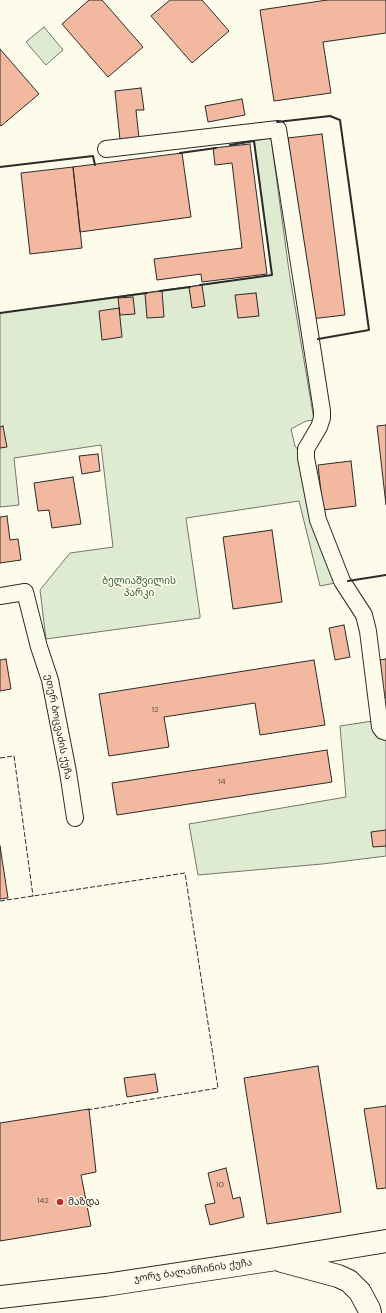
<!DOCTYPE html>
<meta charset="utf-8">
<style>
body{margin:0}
canvas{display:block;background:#fdfbea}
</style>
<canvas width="386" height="1313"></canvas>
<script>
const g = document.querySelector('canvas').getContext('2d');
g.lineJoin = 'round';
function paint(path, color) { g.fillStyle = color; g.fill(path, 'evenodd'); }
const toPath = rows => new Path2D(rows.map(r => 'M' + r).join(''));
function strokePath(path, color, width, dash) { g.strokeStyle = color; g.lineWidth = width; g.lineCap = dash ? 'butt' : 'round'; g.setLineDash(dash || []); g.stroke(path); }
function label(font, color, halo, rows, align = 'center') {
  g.font = font + ' "DM Sans","Noto Sans Georgian",sans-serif'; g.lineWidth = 3; g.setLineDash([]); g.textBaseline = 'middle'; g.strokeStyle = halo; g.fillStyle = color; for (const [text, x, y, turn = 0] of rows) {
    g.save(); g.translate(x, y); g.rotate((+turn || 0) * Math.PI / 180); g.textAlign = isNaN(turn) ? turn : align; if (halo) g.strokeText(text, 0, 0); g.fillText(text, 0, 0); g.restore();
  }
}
const green = toPath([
 [44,27,63,50,46,65,26,42,44,27],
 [271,138,289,271,314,420,306,421,291,429,295,446,300,452,335,583,320,586,299,501,186,518,200,615,200,618,46,639,40,590,70,553,113,547,101,445,14,458,19,505,0,507,0,313,272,275,254,141,271,138],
 [386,719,386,856,322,864,198,875,189,824,346,797,340,726,386,719]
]);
const building = toPath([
 [89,0,102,0,143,47,108,77,62,24,89,0],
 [170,0,202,0,229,31,192,63,151,16,170,0],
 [327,0,386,0,386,33,323,42,331,93,274,101,260,10,327,0],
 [0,49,39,94,1,126,0,125,0,49],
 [141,88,144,110,136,110,139,138,120,140,115,91,141,88],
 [242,99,245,115,208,122,205,106,242,99],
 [322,134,345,315,311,319,288,138,322,134],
 [250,144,267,274,202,282,201,274,157,280,154,259,242,248,232,163,215,165,213,148,250,144],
 [182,153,191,217,80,232,73,167,182,153],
 [73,167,82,248,30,254,21,173,73,167],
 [202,285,205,306,192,308,189,287,202,285],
 [162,291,164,317,147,318,145,293,162,291],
 [256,293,259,316,238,318,235,295,256,293],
 [133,297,135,314,120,315,118,298,133,297],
 [119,308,122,337,102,340,99,311,119,308],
 [386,425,386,505,377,426,386,425],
 [3,426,7,447,0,448,0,427,3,426],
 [98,454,100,471,82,474,79,456,98,454],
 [351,461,356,506,323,510,318,465,351,461],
 [73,477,81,524,52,528,49,510,38,511,34,483,73,477],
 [7,516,10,540,18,539,21,560,0,563,0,517,7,516],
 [272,530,282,602,233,609,223,537,272,530],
 [344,625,350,657,335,660,329,628,344,625],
 [6,659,11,689,0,691,0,660,6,659],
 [386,659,386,698,384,698,379,660,386,659],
 [314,660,325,725,260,735,255,703,164,717,169,747,109,756,99,694,314,660],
 [327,750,332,782,117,815,112,783,327,750],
 [386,830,386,846,373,847,371,832,386,830],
 [0,846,8,898,0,899,0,846],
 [318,1066,341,1212,267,1224,244,1078,318,1066],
 [155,1074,158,1092,127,1097,124,1078,155,1074],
 [386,1106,386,1188,377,1189,364,1109,386,1106],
 [89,1109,96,1172,81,1175,91,1226,0,1241,0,1123,89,1109],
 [226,1168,233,1199,240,1197,244,1217,210,1225,205,1205,215,1203,208,1173,226,1168]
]);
const minor = toPath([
 [106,149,278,129,322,411,322,418,319,427,306,449,306,458,318,520,342,581,364,615,368,631,380,727,383,731,386,732],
 [0,596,25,592,39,647,50,680,68,772,75,818]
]);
const primary = toPath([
 [282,1261,338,1276,349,1281,360,1292,369,1309,370,1313],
 [0,1297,105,1285,276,1259,386,1241]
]);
const fence = toPath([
 [0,758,14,756,33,896,32,896],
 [0,901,185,873,218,1088,87,1110]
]);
const wall = toPath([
 [277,122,330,116,340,120,369,330,318,339],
 [180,153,216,148],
 [0,167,93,156,95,165],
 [200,285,272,275,254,141,230,145],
 [160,291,190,287],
 [0,313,147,293],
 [348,581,386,575]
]);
const markers = [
 [60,1202,4,"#c62828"]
];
const numberNames = [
 ["12",155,710],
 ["14",222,782],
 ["10",220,1185],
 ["142",43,1201]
];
const parkNames = [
 ["ბელიაშვილის",139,581],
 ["პარკი",139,593]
];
const streetNames = [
 ["ეთერ ბოცვაძის ქუჩა",58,727,79],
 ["ჯორჯ ბალანჩინის ქუჩა",193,1271,-8]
];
const poiNames = [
 ["მაზდა",68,1202]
];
paint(green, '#deebd1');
strokePath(green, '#74746e', 1);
paint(building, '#f2b8a0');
strokePath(building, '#2b2b2b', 1);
strokePath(minor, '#2b2b2b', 18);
strokePath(primary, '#2b2b2b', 24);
strokePath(minor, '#fdfbea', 16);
strokePath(primary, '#fdfbea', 22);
strokePath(fence, '#2b2b2b', 1, [5, 2]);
strokePath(wall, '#2b2b2b', 2);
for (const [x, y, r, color] of markers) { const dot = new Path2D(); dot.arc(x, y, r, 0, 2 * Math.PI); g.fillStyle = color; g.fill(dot); strokePath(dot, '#fdfbea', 1.5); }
label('8px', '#5d4e48', null, numberNames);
label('10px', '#34623c', '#fdfbea', parkNames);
label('10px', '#2b2b2b', '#fdfbea', streetNames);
label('10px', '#2b2b2b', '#fdfbea', poiNames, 'left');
</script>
